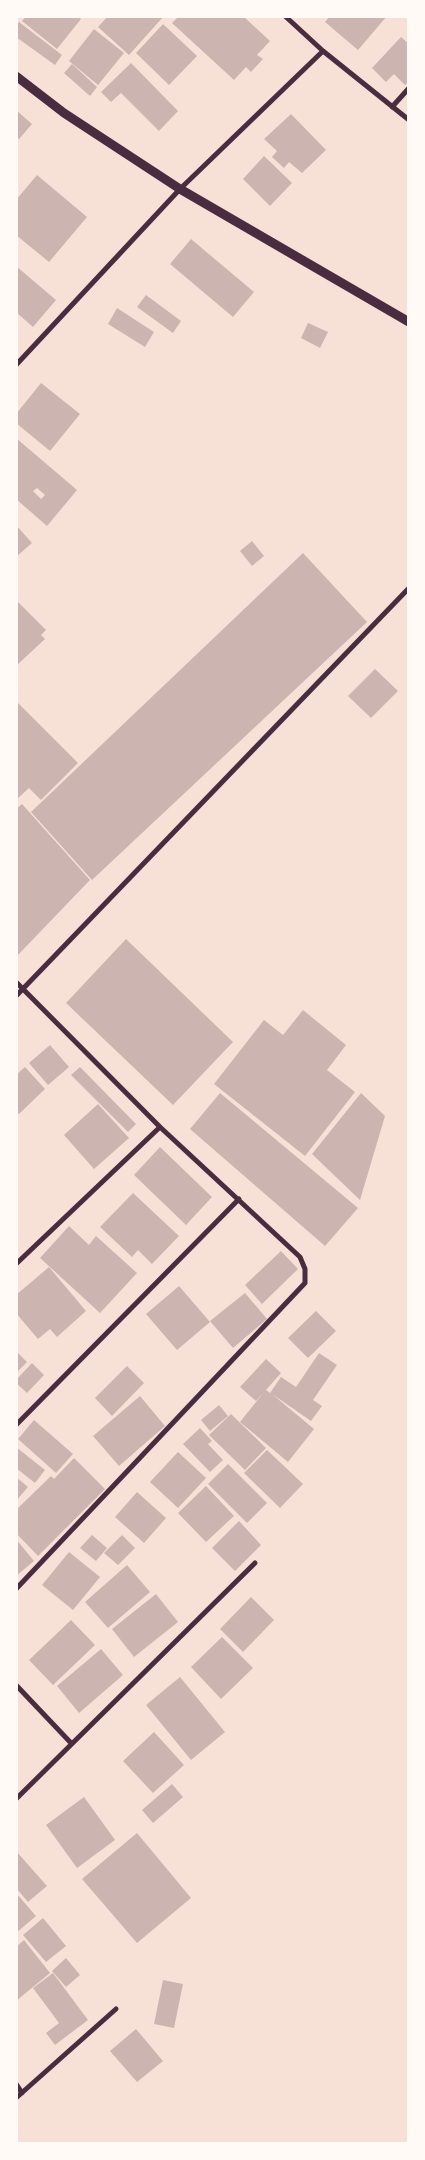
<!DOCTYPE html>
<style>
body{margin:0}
#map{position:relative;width:425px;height:2160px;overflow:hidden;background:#f7e1d7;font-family:Manrope,sans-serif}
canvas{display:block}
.frame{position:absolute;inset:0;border:18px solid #fffaf5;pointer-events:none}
</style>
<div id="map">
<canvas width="425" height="2160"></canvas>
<div class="frame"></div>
</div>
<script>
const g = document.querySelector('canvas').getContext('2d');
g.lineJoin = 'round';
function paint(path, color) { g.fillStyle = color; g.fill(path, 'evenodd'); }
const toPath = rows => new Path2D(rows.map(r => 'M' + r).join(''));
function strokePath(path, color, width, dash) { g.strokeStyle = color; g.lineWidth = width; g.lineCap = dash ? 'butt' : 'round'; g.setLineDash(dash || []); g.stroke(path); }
const building = toPath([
 [26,16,78,16,81,19,57,49,22,21],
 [108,16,162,16,163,17,129,55,98,27],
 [179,16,243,16,270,41,257,55,263,59,251,72,246,67,234,80,172,23],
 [330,16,387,16,358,50,325,22],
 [19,22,62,55,55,65,16,37,16,26],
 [163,24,197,56,169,85,136,53],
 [94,29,124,53,98,85,69,61],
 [401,37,409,44,409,81,405,85,394,74,386,82,372,68],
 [131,63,178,111,159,131,121,93,111,102,101,92],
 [72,64,97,87,90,96,64,73],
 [16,110,32,124,19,139,16,137],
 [291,114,326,150,302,173,289,162,284,168,272,157,277,151,264,139],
 [264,156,292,183,270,206,243,179],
 [37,175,87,217,49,262,16,235,16,200],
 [191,239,254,292,233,317,170,264],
 [16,266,56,300,33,327,16,312],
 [146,295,181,321,173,333,137,307],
 [117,308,154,332,145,347,108,324],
 [308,323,328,332,320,348,301,338],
 [41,383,80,414,50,451,16,423,16,414],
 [16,438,77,490,47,526,16,499],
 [37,488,45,495,41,499,33,491],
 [16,525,32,543,16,557],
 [252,541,264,556,252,566,240,551],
 [303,553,367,622,92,880,31,812],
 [16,600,46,630,41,635,45,639,16,666],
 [375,669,398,691,371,718,348,696],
 [16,701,78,763,41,800,29,788,16,800],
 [22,804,90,880,16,957,16,809],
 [126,939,233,1042,173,1105,66,1003],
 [303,1010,346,1045,327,1070,355,1092,305,1156,214,1084,264,1020,283,1035],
 [50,1045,69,1067,48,1085,29,1063],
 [25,1067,45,1089,19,1114,16,1111,16,1075],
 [80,1067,136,1124,128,1132,71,1075],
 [220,1093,358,1208,325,1246,190,1129],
 [361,1093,385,1116,360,1200,312,1154],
 [98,1104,129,1138,94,1169,64,1135],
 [160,1147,212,1197,186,1225,134,1175],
 [133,1193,179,1236,152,1264,138,1250,132,1257,100,1227],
 [69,1226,89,1245,96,1236,137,1273,100,1313,40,1258],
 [281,1251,298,1269,262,1304,245,1285],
 [49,1267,86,1311,57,1337,50,1329,38,1339,16,1313,16,1295],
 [179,1286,210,1322,177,1350,146,1314],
 [245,1293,267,1319,233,1348,210,1321],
 [316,1311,336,1331,308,1358,288,1338],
 [16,1351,27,1362,16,1373],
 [319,1353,337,1365,313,1400,322,1406,311,1421,272,1394,314,1429,288,1462,240,1422,264,1392,256,1401,240,1387,266,1359,281,1373,266,1390,270,1393,281,1377,296,1387],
 [32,1363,44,1375,27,1393,16,1383,16,1380],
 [127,1366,144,1383,112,1416,95,1398],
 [140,1396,165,1426,119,1466,93,1436],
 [219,1405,228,1416,210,1431,201,1420],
 [231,1414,266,1448,245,1470,209,1435],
 [34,1420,73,1454,56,1473,18,1439],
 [200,1428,212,1441,208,1444,223,1460,210,1472,183,1444],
 [16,1447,45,1470,35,1483,16,1468],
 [267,1450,303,1484,280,1508,244,1473],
 [178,1452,206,1478,178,1508,150,1482],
 [74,1458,105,1489,38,1556,16,1533,16,1510,51,1476,54,1479],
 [228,1464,267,1503,247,1523,208,1484],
 [16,1477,28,1487,16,1501],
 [206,1486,234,1516,206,1542,178,1513],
 [137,1492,166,1518,144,1543,115,1517],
 [239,1521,261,1545,235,1571,212,1548],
 [92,1535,107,1548,96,1561,80,1548],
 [122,1535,135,1548,118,1565,104,1553],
 [16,1539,34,1561,16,1576],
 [69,1552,100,1577,73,1610,42,1585],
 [127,1565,150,1592,108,1628,85,1602],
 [156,1594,178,1622,134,1657,112,1629],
 [251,1597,274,1620,243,1652,220,1629],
 [71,1620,95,1645,53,1685,29,1660],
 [222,1637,253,1668,221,1699,191,1667],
 [101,1649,123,1675,79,1713,57,1686],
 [180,1677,225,1732,191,1760,146,1705],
 [154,1732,184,1765,153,1793,123,1761],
 [172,1784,183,1797,153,1823,142,1810],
 [84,1797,115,1840,77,1868,46,1825],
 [137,1833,191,1898,137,1943,82,1879],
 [16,1851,47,1886,28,1902,16,1888],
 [16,1893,36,1916,16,1933],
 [43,1918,66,1946,46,1962,23,1935],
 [24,1940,50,1973,16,2001,16,1947],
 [66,1958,80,1975,66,1987,52,1971],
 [53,1973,88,2020,55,2045,46,2033,59,2023,33,1988],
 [163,1980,183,1984,174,2028,154,2024],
 [136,2029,163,2061,137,2082,110,2051]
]);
const minor = toPath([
 [285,16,323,51,409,120],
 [392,107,409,88],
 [16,365,180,189,323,51],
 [16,982,160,1127,300,1257,305,1269,305,1283,16,1589],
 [16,996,409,588],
 [16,1264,160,1127],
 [16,1425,239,1199],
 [16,1685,71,1743],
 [16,1799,255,1563],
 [16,2084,22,2093],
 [16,2098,116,2009]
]);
const tertiary = toPath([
 [16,76,64,113,180,189,409,322]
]);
paint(building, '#ccb4b1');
strokePath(minor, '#4a2c40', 5);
strokePath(tertiary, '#4a2c40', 9);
</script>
